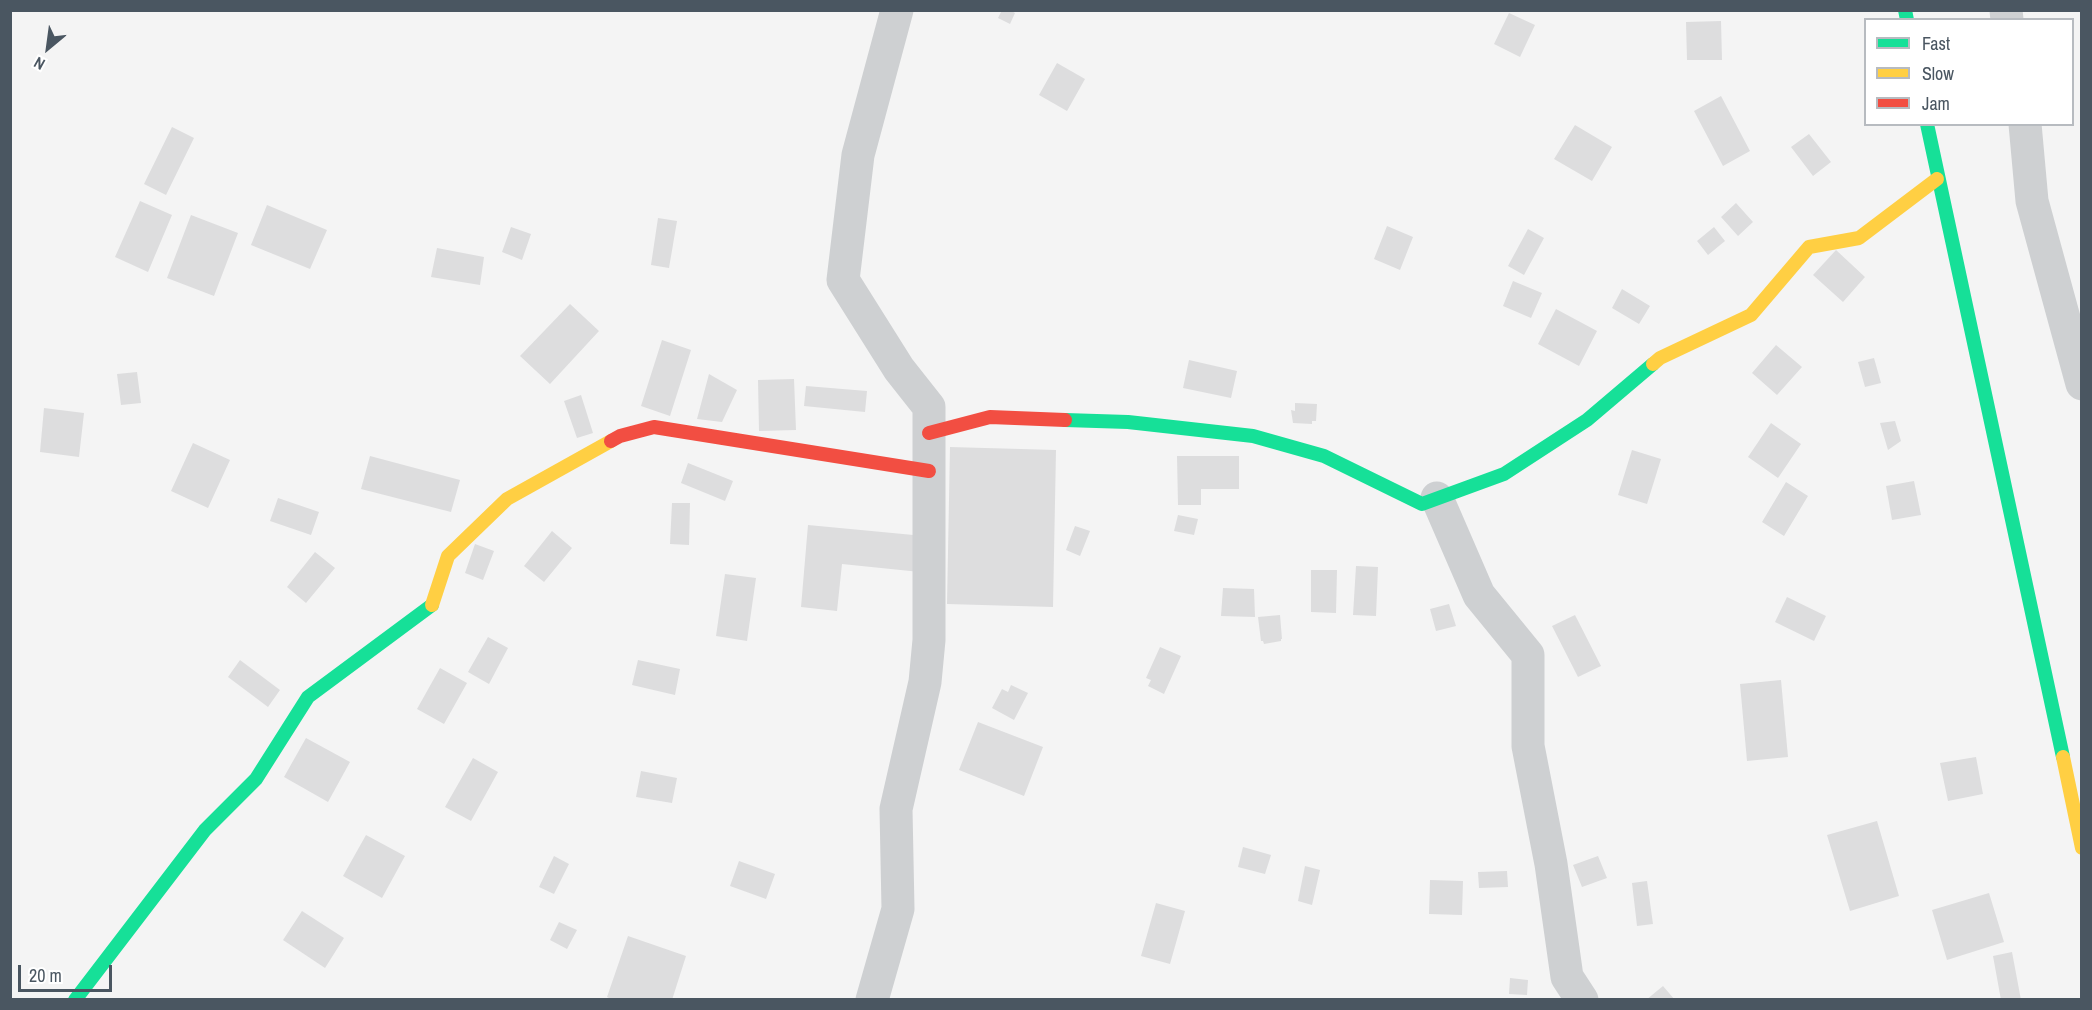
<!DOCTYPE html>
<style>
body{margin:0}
#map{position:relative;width:2092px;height:1010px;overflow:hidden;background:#f4f4f4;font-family:"Archivo Narrow",sans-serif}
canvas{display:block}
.frame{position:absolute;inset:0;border:12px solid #4a5661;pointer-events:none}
.legend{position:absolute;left:1864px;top:18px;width:210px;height:108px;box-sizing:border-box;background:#fff;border:2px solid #b7bbc0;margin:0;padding:8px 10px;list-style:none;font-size:18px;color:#4a5661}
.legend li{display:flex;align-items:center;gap:12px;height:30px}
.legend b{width:30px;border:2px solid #b7bbc0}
.north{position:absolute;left:18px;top:18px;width:60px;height:60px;-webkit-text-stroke:4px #fff;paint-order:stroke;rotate:209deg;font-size:16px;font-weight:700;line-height:24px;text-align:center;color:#4a5661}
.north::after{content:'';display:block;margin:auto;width:21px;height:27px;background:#4a5661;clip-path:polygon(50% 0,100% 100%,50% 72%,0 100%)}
.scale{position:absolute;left:18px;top:965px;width:94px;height:27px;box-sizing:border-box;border:3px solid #4a5661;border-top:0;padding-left:8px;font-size:18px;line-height:21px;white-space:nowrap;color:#4a5661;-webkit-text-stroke:4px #fff;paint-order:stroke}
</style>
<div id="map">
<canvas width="2092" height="1010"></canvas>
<div class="frame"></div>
<ul class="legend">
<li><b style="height:8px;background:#16e098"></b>Fast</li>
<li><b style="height:8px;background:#ffcf43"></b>Slow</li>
<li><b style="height:8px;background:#f24e42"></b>Jam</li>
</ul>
<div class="north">N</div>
<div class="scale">20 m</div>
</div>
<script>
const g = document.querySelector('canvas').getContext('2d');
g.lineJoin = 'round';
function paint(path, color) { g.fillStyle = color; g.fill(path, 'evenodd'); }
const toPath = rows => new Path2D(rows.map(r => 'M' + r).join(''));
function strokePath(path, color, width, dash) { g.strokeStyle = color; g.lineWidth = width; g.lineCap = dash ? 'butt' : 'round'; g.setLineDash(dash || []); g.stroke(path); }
const building = toPath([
 [1002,10,1010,10,1015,13,1010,24,998,18],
 [1509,13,1535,25,1520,57,1494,44],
 [1721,21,1722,60,1687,60,1686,22],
 [1057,63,1085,79,1067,111,1039,95],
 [1721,96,1750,151,1723,166,1694,111],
 [1575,125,1612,147,1592,181,1554,159],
 [172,127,194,138,166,195,144,184],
 [1809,134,1831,162,1813,176,1791,147],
 [140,201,172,215,148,272,115,257],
 [1736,203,1753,222,1738,236,1721,217],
 [267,205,327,230,310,269,251,245],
 [191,215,238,233,214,296,167,278],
 [658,218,677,221,669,268,651,265],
 [1387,226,1413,237,1400,270,1374,259],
 [511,227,531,234,522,260,502,252],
 [1714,227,1725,241,1708,255,1697,241],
 [1528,229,1544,238,1524,275,1508,266],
 [437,248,484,257,480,285,431,277],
 [1836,250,1865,277,1843,302,1813,275],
 [1513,281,1542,293,1531,318,1503,306],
 [1622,289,1650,306,1639,324,1612,308],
 [570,304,599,331,550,384,520,356],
 [1556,309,1597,331,1579,366,1538,344],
 [662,340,691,350,670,416,641,406],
 [1776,345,1802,367,1777,395,1752,373],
 [1874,358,1881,383,1865,387,1858,362],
 [1189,360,1237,371,1231,398,1183,388],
 [137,372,141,403,121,405,117,374],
 [709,374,737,390,722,422,697,419],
 [794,379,796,430,759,431,758,380],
 [806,386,867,391,865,412,804,406],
 [581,395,593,433,577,438,564,401],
 [1295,403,1317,404,1316,421,1312,421,1312,424,1293,423,1291,410,1295,411],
 [44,408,84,413,79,457,40,452],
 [1895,421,1901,441,1888,450,1880,423],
 [1771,423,1801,444,1778,478,1748,457],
 [193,443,230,460,208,508,171,491],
 [950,447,1056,450,1053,607,947,604],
 [1632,450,1661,459,1647,504,1618,495],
 [370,456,460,480,451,512,361,489],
 [1177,456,1239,456,1239,489,1201,489,1201,505,1178,505],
 [688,463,733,481,725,501,681,483],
 [1914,481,1921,515,1892,520,1886,486],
 [1786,482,1808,496,1784,536,1762,522],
 [278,498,319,512,311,535,270,521],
 [672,503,690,503,689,545,670,544],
 [1178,515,1198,519,1194,535,1174,531],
 [808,525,924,536,920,572,842,564,837,611,801,607],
 [1075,526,1090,531,1080,556,1066,550],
 [552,531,572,548,544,582,524,566],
 [475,544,494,551,483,580,465,573],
 [315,552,335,568,306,603,287,587],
 [1356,566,1378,567,1376,616,1353,615],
 [1311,570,1337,570,1336,613,1311,612],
 [725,574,756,578,747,641,716,636],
 [1223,588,1254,589,1255,617,1221,616],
 [1787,597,1826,616,1814,641,1775,622],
 [1449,604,1456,626,1436,631,1430,609],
 [1280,615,1282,639,1281,639,1281,641,1264,644,1263,641,1261,641,1258,617],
 [1575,615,1601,666,1578,677,1552,626],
 [488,637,508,648,489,684,468,672],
 [1160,647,1181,656,1164,694,1148,686,1151,680,1146,678],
 [240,660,280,690,268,707,228,677],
 [638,660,680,669,675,695,632,685],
 [440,668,467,683,444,724,417,709],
 [1781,680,1788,757,1747,761,1740,684],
 [1011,685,1028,693,1014,720,992,708,1002,689,1008,692],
 [978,722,1043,747,1024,796,959,770],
 [306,738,350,762,328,802,284,777],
 [1976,757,1983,794,1948,801,1940,763],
 [473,758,498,772,471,821,445,807],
 [641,771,677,778,672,803,636,797],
 [1877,821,1899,896,1850,911,1827,835],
 [366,835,405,856,382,898,343,876],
 [1243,847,1271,855,1265,874,1238,867],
 [554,856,569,864,554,894,539,887],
 [1598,856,1607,878,1582,887,1573,865],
 [739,861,775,874,766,899,730,886],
 [1305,866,1320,870,1312,905,1298,901],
 [1507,871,1508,887,1479,888,1478,872],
 [1430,880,1463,881,1462,915,1429,914],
 [1647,881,1653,924,1637,926,1632,883],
 [1989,893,2004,942,1947,960,1932,910],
 [1156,903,1185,911,1170,964,1141,956],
 [302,911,344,938,325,968,283,940],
 [559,922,577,930,567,949,550,940],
 [628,936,686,956,672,1000,613,1000,607,997],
 [2012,952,2021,1000,2001,1000,1993,956],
 [1510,978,1528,980,1527,995,1509,994],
 [1663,986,1675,1000,1646,1000]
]);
const street = toPath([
 [2006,10,2007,20],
 [2025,124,2032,201,2082,384],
 [1437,498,1479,595,1528,655,1528,746,1551,864,1567,977,1582,1000],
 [872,1000,898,909,896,809,925,682,929,640,929,407,899,369,843,280,858,155,897,10]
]);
const fast = toPath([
 [1905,10,1907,20],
 [1927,124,2063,757],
 [1065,420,1128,422,1253,436,1324,456,1422,504,1504,474,1587,420,1653,364],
 [75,1000,205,830,256,779,308,697,432,605]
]);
const slow = toPath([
 [1653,364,1660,358,1751,315,1809,247,1859,238,1937,179],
 [432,605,448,556,507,499,611,441],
 [2063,757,2082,848]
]);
const jam = toPath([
 [929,433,990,417,1065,420],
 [611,441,620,436,654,427,929,471]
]);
paint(building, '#ddddde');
strokePath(street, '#ced0d2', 33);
strokePath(fast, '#16e098', 14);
strokePath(slow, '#ffcf43', 14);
strokePath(jam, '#f24e42', 14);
</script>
